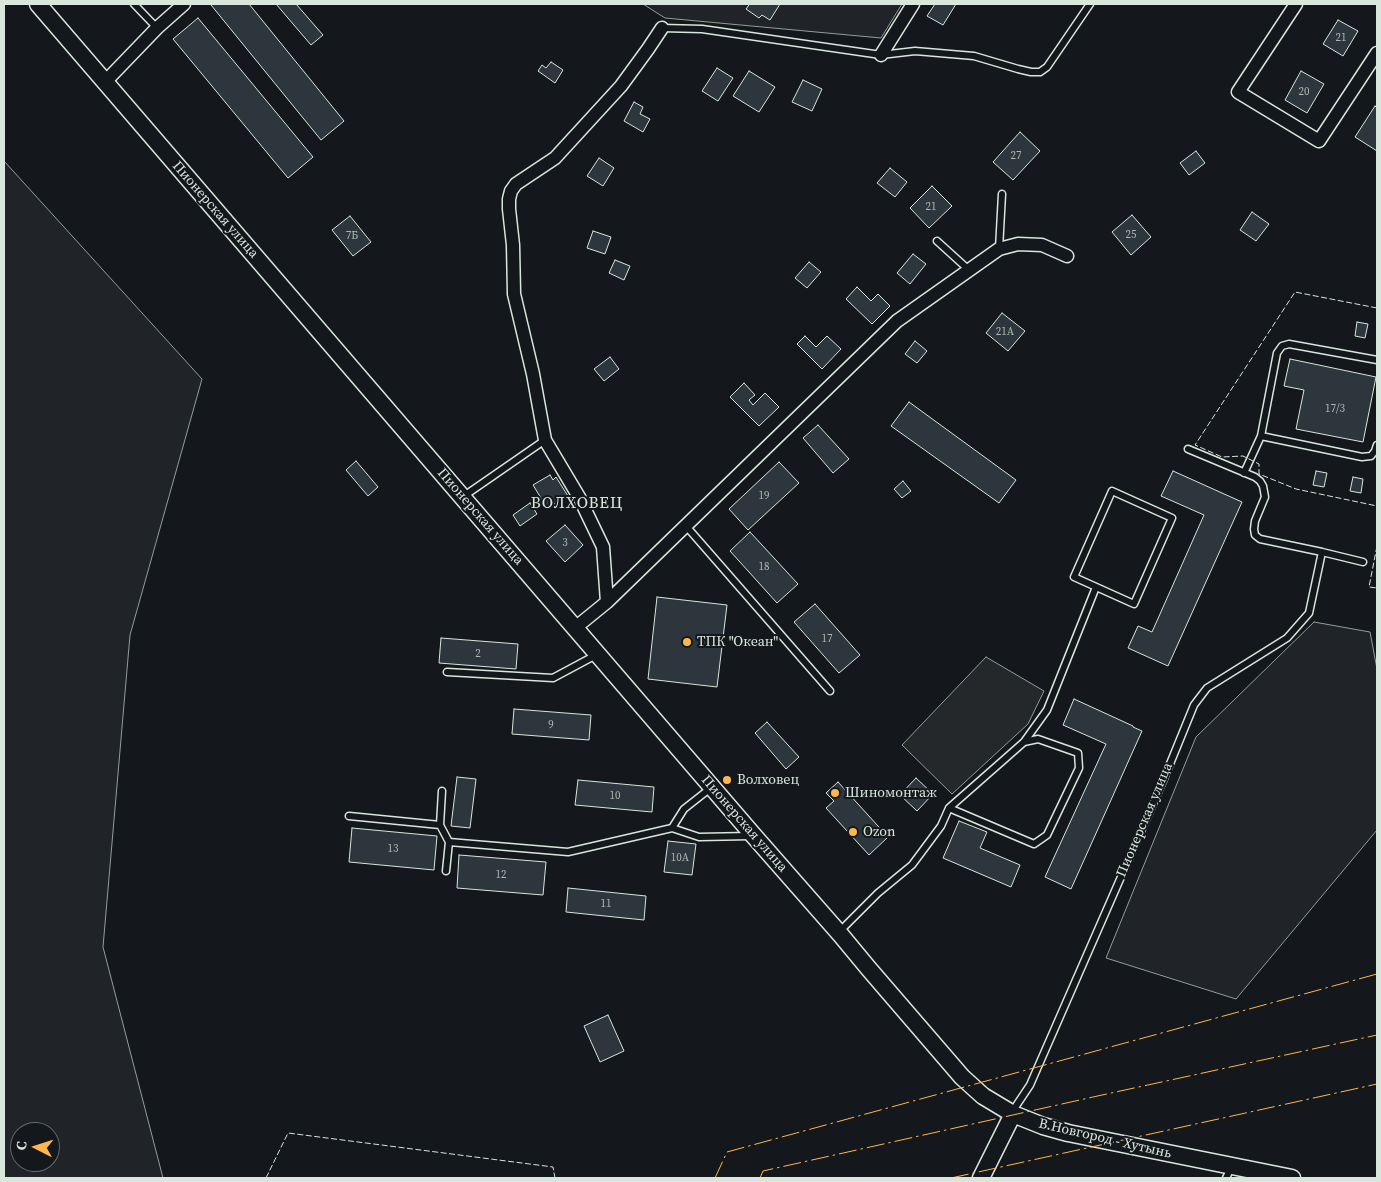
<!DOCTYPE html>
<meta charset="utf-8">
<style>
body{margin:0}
#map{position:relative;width:1381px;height:1182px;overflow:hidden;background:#14181c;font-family:"Source Serif 4",serif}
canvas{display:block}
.frame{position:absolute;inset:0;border:5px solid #d8e6dc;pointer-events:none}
.north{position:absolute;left:10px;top:1122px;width:50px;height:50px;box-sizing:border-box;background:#14181c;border:1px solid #626a69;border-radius:50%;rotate:275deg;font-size:14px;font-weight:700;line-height:20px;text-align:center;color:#d8e6dc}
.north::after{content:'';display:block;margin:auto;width:18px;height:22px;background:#ffb74d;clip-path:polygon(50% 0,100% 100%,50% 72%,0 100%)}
</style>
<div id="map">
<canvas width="1381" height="1182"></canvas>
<div class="frame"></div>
<div class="north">С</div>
</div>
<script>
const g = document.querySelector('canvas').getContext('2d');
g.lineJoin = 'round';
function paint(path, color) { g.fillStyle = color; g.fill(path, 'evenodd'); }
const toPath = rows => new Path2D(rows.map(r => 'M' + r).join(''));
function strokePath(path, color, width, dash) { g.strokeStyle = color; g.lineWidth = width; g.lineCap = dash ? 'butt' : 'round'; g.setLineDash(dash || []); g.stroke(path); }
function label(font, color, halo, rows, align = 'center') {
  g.font = font + ' "Source Serif 4",serif'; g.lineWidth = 4; g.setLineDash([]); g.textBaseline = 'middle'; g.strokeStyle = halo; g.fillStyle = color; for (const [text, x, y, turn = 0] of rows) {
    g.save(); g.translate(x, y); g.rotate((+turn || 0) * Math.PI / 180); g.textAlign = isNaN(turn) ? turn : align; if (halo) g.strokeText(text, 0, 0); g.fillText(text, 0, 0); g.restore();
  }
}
const green = toPath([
 [643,4,902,4,881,38,665,18,643,4],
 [4,161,202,379,130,635,103,947,163,1178,4,1178,4,161],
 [20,1132,50,1132,50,1162,20,1162,20,1132],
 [1314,622,1370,632,1377,669,1377,830,1236,999,1106,958,1196,737,1314,622]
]);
const parking = toPath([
 [986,657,1044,691,1028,724,952,794,902,745,986,657]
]);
const building = toPath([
 [213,4,249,4,344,121,321,140,211,5,213,4],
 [276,4,296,4,323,35,311,45,276,4],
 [748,4,780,4,770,20,762,15,759,18,746,9,749,5,748,4],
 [935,4,956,4,943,25,927,16,935,4],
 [198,18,313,157,288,178,173,39,198,18],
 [1338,20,1358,31,1343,56,1323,44,1338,20],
 [551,62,563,70,555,83,538,71,542,65,546,68,551,62],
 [717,68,733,78,718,101,702,91,717,68],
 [749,71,775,87,759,112,733,96,749,71],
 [1301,71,1324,84,1307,113,1285,100,1301,71],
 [803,80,822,89,812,111,792,102,803,80],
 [634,102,643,107,640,114,650,119,643,132,624,121,634,102],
 [1375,106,1377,108,1377,151,1355,137,1375,106],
 [1020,132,1040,151,1013,180,993,162,1020,132],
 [1196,151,1205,163,1189,175,1180,163,1196,151],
 [599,158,614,168,603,186,587,176,599,158],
 [890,168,907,182,895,197,877,183,890,168],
 [932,186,952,206,929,228,910,208,932,186],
 [1252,212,1269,224,1256,241,1240,230,1252,212],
 [1132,215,1151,237,1131,255,1112,232,1132,215],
 [350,216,371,242,353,256,332,230,350,216],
 [593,231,611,237,605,254,587,248,593,231],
 [913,254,926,264,910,284,897,273,913,254],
 [615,260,630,266,624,280,609,273,615,260],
 [809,262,821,272,807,288,795,278,809,262],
 [857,287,871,301,878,294,890,306,872,324,846,299,857,287],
 [1002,313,1025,331,1008,351,986,333,1002,313],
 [1357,322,1368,324,1365,338,1355,336,1357,322],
 [805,336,816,347,827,336,841,349,822,369,797,344,805,336],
 [915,341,927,351,917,363,905,354,915,341],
 [610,357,619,369,604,381,594,369,610,357],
 [1290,359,1376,377,1363,442,1296,429,1304,390,1284,386,1290,359],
 [744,383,755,395,749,400,753,405,765,393,779,407,759,426,730,397,744,383],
 [909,402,1016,480,999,503,891,426,909,402],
 [818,425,849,459,833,473,803,438,818,425],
 [356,461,378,487,368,496,346,470,356,461],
 [779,462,799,483,748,530,729,509,779,462],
 [1173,471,1242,502,1168,666,1128,648,1138,626,1152,632,1204,515,1161,496,1173,471],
 [1316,471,1327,473,1324,487,1313,485,1316,471],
 [550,475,553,480,556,477,568,496,547,508,533,485,550,475],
 [1353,477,1363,479,1361,493,1350,491,1353,477],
 [903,481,911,491,902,498,894,489,903,481],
 [530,503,537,514,520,526,513,515,530,503],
 [565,525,583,545,565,562,546,541,565,525],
 [750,532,798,584,777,603,730,551,750,532],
 [657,597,727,605,717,687,648,679,657,597],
 [815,604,860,655,839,673,794,622,815,604],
 [441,638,518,644,516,669,439,663,441,638],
 [1074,699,1133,726,1133,727,1142,731,1071,889,1045,877,1106,744,1063,725,1074,699],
 [514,709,591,715,589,740,512,734,514,709],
 [767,722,799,757,786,769,755,733,767,722],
 [457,777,476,779,470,828,451,826,457,777],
 [916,778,933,794,917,811,900,795,916,778],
 [578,780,654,787,652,812,575,805,578,780],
 [838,782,888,837,869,855,826,808,834,801,826,793,838,782],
 [959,821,987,832,980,848,1020,865,1011,887,943,858,959,821],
 [352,828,437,836,434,870,349,862,352,828],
 [668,841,696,844,692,875,664,872,668,841],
 [459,855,546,862,543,895,457,888,459,855],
 [568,888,646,896,644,920,566,912,568,888],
 [608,1015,624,1051,600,1062,584,1026,608,1015]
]);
const service = toPath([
 [134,4,157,28],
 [662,28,702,29,881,55,915,51,974,56,1018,69,1031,72,1040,72,1047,67,1090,4],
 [937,241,969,270],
 [999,249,1002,194],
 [1261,436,1362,457,1371,456,1375,451,1377,445],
 [1188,449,1255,477,1260,481,1263,486,1265,497,1255,521,1254,529,1255,535,1260,539,1322,552],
 [1244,473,1261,436,1277,353,1282,346,1289,344,1377,360],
 [1112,491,1172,518,1134,604,1074,577,1112,491],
 [464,496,545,440],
 [686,526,830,691],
 [447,672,553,678,596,655],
 [712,787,684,809,672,828,699,837,750,836],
 [949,808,1034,844,1047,835,1079,768,1078,753,1038,739,1024,742],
 [349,816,440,825,449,842,568,852,672,828],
 [440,825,442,791],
 [446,871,449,842],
 [840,933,844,927,878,893,912,865,941,826,949,808,1024,742,1047,710,1096,587],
 [1013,1113,1016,1106,1030,1085,1163,781,1194,705,1207,688,1287,638,1309,613,1322,552,1363,562],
 [1226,1178,1232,1166]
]);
const minor = toPath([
 [1296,4,1238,92,1319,141,1377,53],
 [881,55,913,4],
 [105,82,157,28,184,4],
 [607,602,603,547,579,497,545,440,533,374,514,294,513,245,509,209,509,199,511,191,516,184,555,158,621,86,648,49,662,28],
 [575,628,607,602,897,321,999,249,1018,244,1042,245,1067,256]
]);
const tertiary = toPath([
 [38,4,754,836,840,934,869,969,962,1077,983,1096,1013,1114,1043,1126,1068,1133,1292,1178],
 [981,1178,1013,1114]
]);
const fence = toPath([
 [1377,308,1295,292,1195,445,1222,457,1243,456,1259,464,1259,474,1296,489,1377,506],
 [1377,546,1369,587,1377,588],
 [266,1178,288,1133,553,1167,555,1178]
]);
const power = toPath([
 [715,1178,727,1152,1377,974],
 [760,1178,763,1171,1102,1095,1377,1035],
 [951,1178,1377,1084]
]);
const markers = [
 [687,642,5,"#ffb74d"],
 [727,780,5,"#ffb74d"],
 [835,793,5,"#ffb74d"],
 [853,832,5,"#ffb74d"]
];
const numberNames = [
 ["21",1341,38],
 ["20",1304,92],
 ["27",1016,156],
 ["21",931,207],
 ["25",1131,235],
 ["7Б",352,236],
 ["21А",1005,332],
 ["17/3",1335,409],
 ["19",764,496],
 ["3",565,543],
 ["18",764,567],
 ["17",827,639],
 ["2",478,654],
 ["9",551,725],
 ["10",615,796],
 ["13",393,849],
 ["10А",680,858],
 ["12",501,875],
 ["11",606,904]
];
const streetNames = [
 ["Пионерская улица",215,210,49],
 ["Пионерская улица",480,517,49],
 ["Пионерская улица",1145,820,-67],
 ["Пионерская улица",744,824,49],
 ["В.Новгород - Хутынь",1105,1139,13]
];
const poiNames = [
 ["ТПК \"Океан\"",697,642],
 ["Волховец",737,780],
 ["Шиномонтаж",845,793],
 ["Ozon",863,832]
];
const quarterNames = [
 ["ВОЛХОВЕЦ",577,504]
];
paint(green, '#202428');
strokePath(green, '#939e99', 1);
paint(parking, '#24282b');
strokePath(parking, '#939e99', 1);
paint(building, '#2c363c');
strokePath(building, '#d8e6dc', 1);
strokePath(service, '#d8e6dc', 9);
strokePath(minor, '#d8e6dc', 15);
strokePath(tertiary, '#d8e6dc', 19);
strokePath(service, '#14181c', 6);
strokePath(minor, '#14181c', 12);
strokePath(tertiary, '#14181c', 16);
strokePath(fence, '#d8e6dc', 1, [6, 2.5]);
strokePath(power, '#ffb74d', 1, [18, 4, 2.5, 4]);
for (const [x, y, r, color] of markers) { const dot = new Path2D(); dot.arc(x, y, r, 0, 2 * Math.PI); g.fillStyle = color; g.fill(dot); strokePath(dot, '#14181c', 2); }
label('11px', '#adbab4', null, numberNames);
label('14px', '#d8e6dc', '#14181c', streetNames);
label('14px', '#d8e6dc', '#14181c', poiNames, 'left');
g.letterSpacing = '1px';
label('16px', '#d8e6dc', '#14181c', quarterNames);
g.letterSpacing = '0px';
</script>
